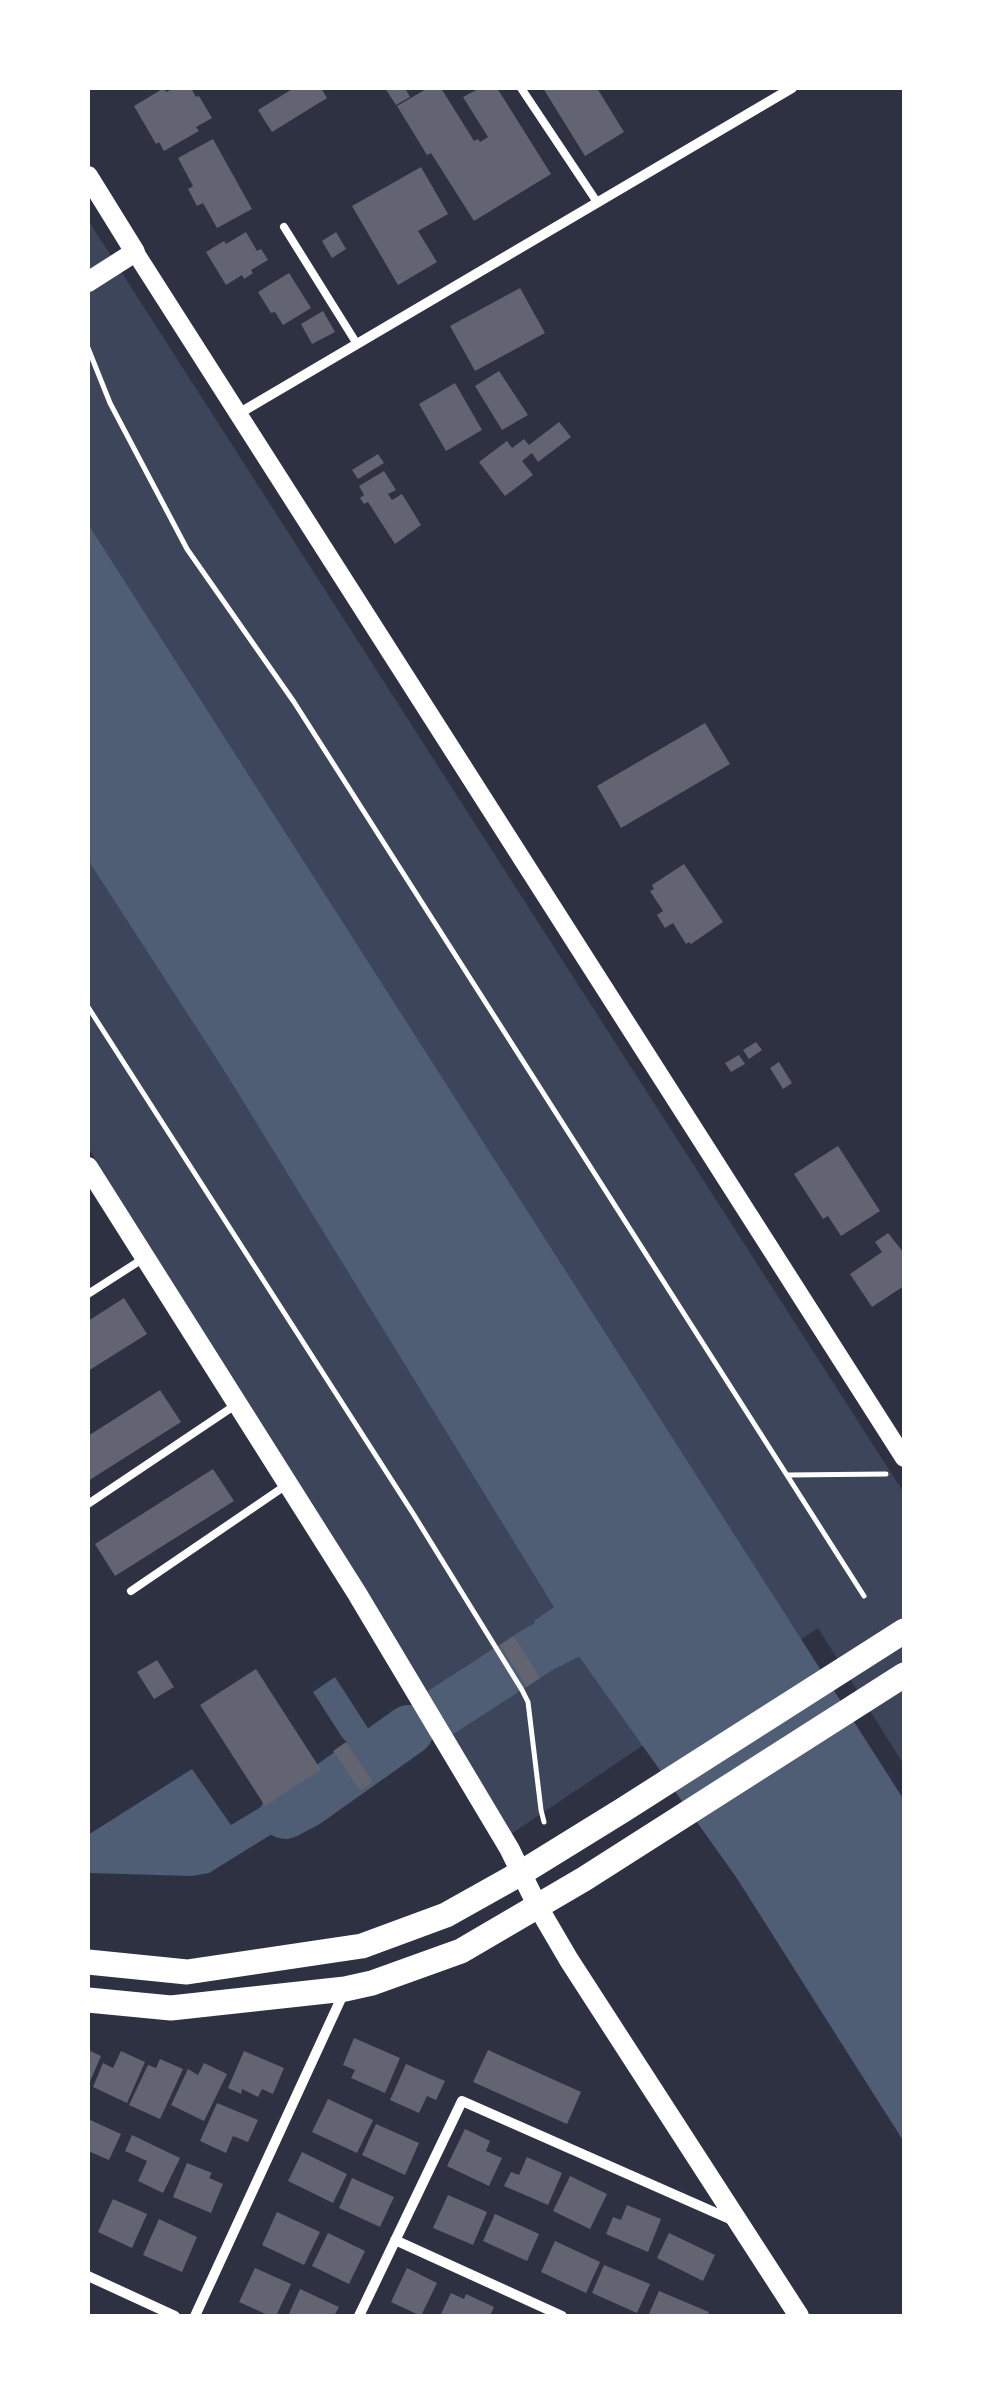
<!DOCTYPE html>
<style>
body{margin:0}
#map{position:relative;width:992px;height:2404px;overflow:hidden;background:#2d3142;font-family:Lora,serif}
canvas{display:block}
.frame{position:absolute;inset:0;border:90px solid #fff;pointer-events:none}
</style>
<div id="map">
<canvas width="992" height="2404"></canvas>
<div class="frame"></div>
</div>
<script>
const g = document.querySelector('canvas').getContext('2d');
g.lineJoin = 'round';
function paint(path, color) { g.fillStyle = color; g.fill(path, 'evenodd'); }
const toPath = rows => new Path2D(rows.map(r => 'M' + r).join(''));
function strokePath(path, color, width, dash) { g.strokeStyle = color; g.lineWidth = width; g.lineCap = dash ? 'butt' : 'round'; g.setLineDash(dash || []); g.stroke(path); }
const green = toPath([
 [88,220,904,1493,904,1765,818,1628,511,1834,88,1147]
]);
const water = toPath([
 [88,524,904,1800,904,2142,736,1877,578,1655,562,1665,556,1656,546,1662,530,1636,539,1630,534,1621,554,1607,222,1067,88,860],
 [485,1666,500,1690,451,1720,435,1696],
 [335,1677,373,1736,388,1726,403,1749,372,1771,342,1737,313,1692],
 [332,1764,348,1787,209,1873,192,1876,88,1873,88,1835,192,1769,231,1825]
]);
const river = toPath([
 [443,1711,539,1649,597,1620],
 [285,1814,306,1803,409,1730]
]);
const building = toPath([
 [164,88,166,92,175,88,191,88,196,97,199,96,212,118,196,127,199,131,164,151,159,142,156,144,134,106],
 [294,88,321,88,327,98,272,132,258,110],
 [385,88,405,88,410,97,396,105],
 [428,88,441,88,474,141,478,139,480,142,488,137,463,97,480,88,497,88,551,174,474,221,431,153,427,155,397,106],
 [543,88,597,88,624,132,585,156],
 [213,139,252,209,217,228,203,203,197,206,188,189,193,186,178,158],
 [421,167,448,214,418,231,437,262,398,285,352,206],
 [246,232,257,251,261,249,268,260,251,270,253,273,244,279,242,275,226,285,206,252,224,241,226,244],
 [336,232,346,249,332,258,322,241],
 [289,273,311,308,283,325,275,312,271,313,258,292],
 [520,288,545,333,475,371,450,326],
 [323,311,335,332,312,344,301,324],
 [499,371,528,415,502,430,475,386],
 [455,383,482,430,446,451,419,404],
 [559,422,571,437,538,462,532,453,522,461,533,475,505,496,479,462,507,441,512,448,524,439,529,445],
 [378,454,384,463,358,479,352,470],
 [384,471,396,490,388,494,392,500,402,494,421,525,395,544,368,502,364,504,360,498,364,495,359,486],
 [705,723,730,764,621,828,597,786],
 [684,864,723,922,691,944,689,942,686,944,673,923,665,928,657,915,663,911,650,891,654,889,652,885],
 [756,1042,762,1050,749,1059,743,1050],
 [739,1055,745,1064,731,1072,725,1063],
 [779,1062,792,1083,783,1089,770,1068],
 [838,1146,880,1211,841,1236,828,1216,823,1219,794,1174],
 [888,1233,904,1253,904,1286,872,1307,850,1274,882,1252,875,1242],
 [124,1298,147,1334,88,1371,88,1321],
 [160,1390,181,1422,88,1481,88,1436],
 [213,1469,234,1501,115,1576,95,1544],
 [514,1636,540,1678,527,1687,500,1645],
 [157,1660,174,1687,154,1699,137,1672],
 [256,1669,321,1770,265,1806,200,1705],
 [346,1742,373,1782,360,1791,333,1751],
 [354,2038,400,2058,385,2093,351,2078,355,2070,343,2065],
 [88,2050,101,2056,88,2086],
 [488,2050,581,2092,567,2124,473,2082],
 [121,2051,145,2062,127,2103,93,2087,103,2063,113,2068],
 [244,2051,284,2068,273,2094,262,2089,258,2097,242,2089,241,2094,228,2088],
 [160,2059,183,2069,160,2119,129,2105,148,2065,156,2068],
 [204,2063,227,2074,204,2121,171,2105,188,2069,198,2075],
 [406,2064,445,2081,436,2100,427,2096,419,2113,390,2100],
 [328,2099,373,2120,357,2153,312,2132],
 [217,2103,258,2120,248,2142,233,2136,226,2153,200,2141],
 [88,2119,121,2134,109,2160,88,2151],
 [376,2124,419,2143,405,2175,362,2155],
 [465,2129,490,2141,486,2151,502,2158,489,2186,447,2166],
 [132,2135,180,2158,163,2193,138,2181,147,2161,125,2151],
 [302,2152,347,2174,333,2203,288,2181],
 [527,2157,562,2173,548,2205,504,2186,511,2172,519,2175],
 [187,2163,212,2173,209,2178,223,2184,211,2213,173,2197],
 [570,2176,607,2194,590,2229,553,2211],
 [352,2178,394,2197,380,2227,339,2208],
 [448,2195,487,2212,473,2245,433,2228],
 [113,2199,147,2214,132,2248,98,2232],
 [627,2205,661,2219,648,2252,606,2234,613,2217,621,2220],
 [277,2212,320,2232,304,2265,262,2245],
 [495,2214,539,2234,527,2261,483,2241],
 [159,2219,197,2237,182,2272,143,2255],
 [328,2233,365,2251,349,2284,312,2266],
 [669,2233,715,2255,703,2281,657,2258],
 [555,2241,600,2262,586,2293,541,2272],
 [604,2265,650,2284,637,2313,592,2293],
 [255,2268,291,2284,276,2316,270,2316,239,2302],
 [407,2268,437,2283,421,2316,391,2302],
 [300,2289,339,2307,334,2316,288,2316],
 [659,2291,709,2312,707,2316,648,2316],
 [451,2293,464,2299,466,2294,494,2307,490,2316,440,2316]
]);
const path = toPath([
 [88,348,110,403,187,549,294,702,864,1596],
 [88,1007,414,1515,522,1690,528,1702,541,1810,544,1822],
 [788,1475,886,1474]
]);
const service = toPath([
 [521,88,597,202],
 [284,227,357,344],
 [88,1294,141,1260],
 [88,1504,234,1406],
 [131,1591,285,1486]
]);
const minor = toPath([
 [238,414,792,88],
 [395,2240,562,2316],
 [88,2276,175,2316],
 [195,2316,345,1990],
 [359,2316,462,2101,732,2220]
]);
const tertiary = toPath([
 [135,252,904,1458]
]);
const secondary = toPath([
 [88,176,135,252,88,282],
 [88,1167,358,1595,509,1848,538,1907,569,1960,799,2316]
]);
const primary = toPath([
 [88,1962,187,1972,362,1946,446,1915,521,1873,623,1810,904,1631],
 [88,2000,171,2008,345,1989,372,1983,461,1951,584,1879,904,1675]
]);
paint(green, '#3c4559');
paint(water, '#4f5d75');
strokePath(river, '#4f5d75', 50);
paint(building, '#626471');
strokePath(path, '#fff', 5);
strokePath(service, '#fff', 8);
strokePath(minor, '#fff', 10);
strokePath(tertiary, '#fff', 18);
strokePath(secondary, '#fff', 20);
strokePath(primary, '#fff', 25);
</script>
